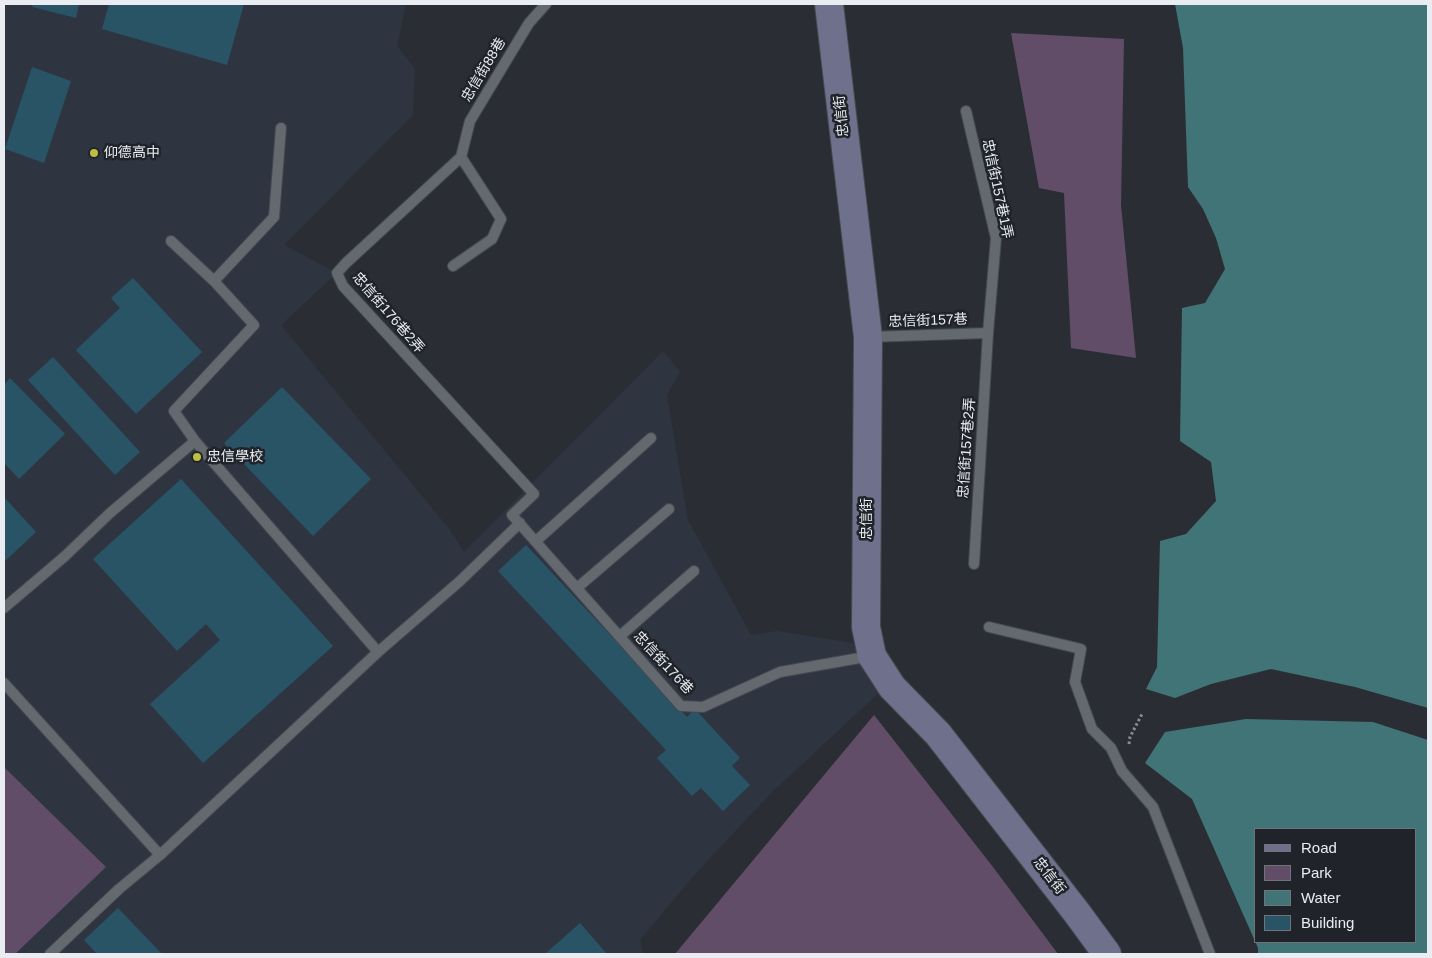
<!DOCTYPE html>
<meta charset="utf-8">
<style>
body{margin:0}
#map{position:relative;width:1432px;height:958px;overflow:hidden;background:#2a2e34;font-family:Arial,sans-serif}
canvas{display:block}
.frame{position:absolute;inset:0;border:5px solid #e9ecf0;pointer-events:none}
.legend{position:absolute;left:1254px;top:828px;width:162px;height:115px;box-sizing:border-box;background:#20242a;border:1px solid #707479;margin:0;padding:6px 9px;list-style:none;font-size:15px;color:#e9ecf0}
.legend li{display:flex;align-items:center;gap:10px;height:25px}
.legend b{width:25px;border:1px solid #707479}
</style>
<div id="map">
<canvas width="1432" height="958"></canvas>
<div class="frame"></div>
<ul class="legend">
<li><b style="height:6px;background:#6f708c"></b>Road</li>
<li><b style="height:14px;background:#614d68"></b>Park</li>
<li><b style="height:14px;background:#407476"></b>Water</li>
<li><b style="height:14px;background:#295466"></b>Building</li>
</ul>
</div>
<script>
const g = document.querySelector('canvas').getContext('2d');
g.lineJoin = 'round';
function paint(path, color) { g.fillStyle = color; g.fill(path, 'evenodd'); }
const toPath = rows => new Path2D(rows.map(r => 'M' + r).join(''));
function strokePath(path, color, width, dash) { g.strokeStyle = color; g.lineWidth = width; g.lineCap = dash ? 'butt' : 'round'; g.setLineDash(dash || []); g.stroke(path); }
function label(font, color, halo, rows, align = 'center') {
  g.font = font + ' Arial,"Noto Sans TC",sans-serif'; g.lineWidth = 5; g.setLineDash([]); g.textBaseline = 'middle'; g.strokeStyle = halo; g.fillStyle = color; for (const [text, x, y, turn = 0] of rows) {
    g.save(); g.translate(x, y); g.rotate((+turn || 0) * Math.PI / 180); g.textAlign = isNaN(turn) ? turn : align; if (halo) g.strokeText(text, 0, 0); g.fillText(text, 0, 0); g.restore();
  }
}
const built = toPath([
 [4,4,406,4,397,46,415,69,413,115,284,245,337,273,281,325,450,530,464,552,663,351,680,372,667,395,688,520,751,635,777,631,853,643,881,691,772,792,696,873,640,940,643,954,4,954]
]);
const green = toPath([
 [1011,33,1124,39,1121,205,1136,358,1071,348,1064,193,1039,188],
 [874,715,993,867,1058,954,675,954],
 [4,767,106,867,15,954,4,954]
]);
const water = toPath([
 [1175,4,1428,4,1428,708,1355,687,1271,669,1211,684,1175,698,1146,689,1157,667,1160,541,1186,534,1216,501,1211,462,1180,441,1182,308,1205,303,1225,269,1216,238,1203,209,1188,187,1183,48],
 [1246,719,1373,722,1428,740,1428,954,1258,954,1258,948,1192,799,1145,763,1165,732],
 [1256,829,1416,829,1416,942,1256,942]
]);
const building = toPath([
 [33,4,79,4,76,18,32,7],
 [109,4,244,4,227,65,102,29],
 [32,67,71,81,44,163,5,149],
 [133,278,202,352,136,414,76,350,120,308,111,298],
 [53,357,140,452,115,475,28,380],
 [10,378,65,434,19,479,4,463,4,385],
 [282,387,371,479,313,536,224,443],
 [181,479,333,646,203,763,150,704,220,640,206,624,177,651,93,559],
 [4,497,36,532,4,562],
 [526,545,687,717,695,709,740,758,732,766,750,785,723,811,701,788,692,796,657,758,666,750,498,571],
 [118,908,162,954,97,954,84,940],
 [580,923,607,954,545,954]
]);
const path = toPath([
 [1129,744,1130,737,1142,714]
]);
const lane = toPath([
 [966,111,996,238,988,333,974,564],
 [461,157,346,263,337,273,343,286,534,494,512,515,681,706,703,707,780,672,871,656],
 [461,157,470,121,529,23,546,4],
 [171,241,214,281,254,325,174,411,195,441,378,652],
 [453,266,492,239,501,219,461,157],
 [214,281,274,217,281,128],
 [869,337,988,333],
 [536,541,651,438],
 [577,588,669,509],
 [4,608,64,557,110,513,195,441],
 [989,627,1081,649,1075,682,1092,729,1111,748,1122,771,1153,807,1210,954],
 [620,636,694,571],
 [4,683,160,855],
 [50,954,119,889,160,855,378,652,460,581,520,523]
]);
const secondary = toPath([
 [829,4,868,337,866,627,872,656,892,687,938,734,1077,913,1107,954]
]);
const markers = [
 [94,153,5,"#c0be40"],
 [197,457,5,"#c0be40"]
];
const streetNames = [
 ["忠信街88巷",484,70,-59],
 ["忠信街",842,116,-96],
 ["忠信街157巷1弄",997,189,78],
 ["忠信街176巷2弄",388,313,49],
 ["忠信街157巷",928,321,-2],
 ["忠信街157巷2弄",967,448,-86],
 ["忠信街",867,519,-90],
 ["忠信街176巷",663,663,47],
 ["忠信街",1049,876,52]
];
const poiNames = [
 ["仰德高中",104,153],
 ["忠信學校",207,457]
];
paint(built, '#2e3541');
paint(green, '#614d68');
paint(water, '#407476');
paint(building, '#295466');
strokePath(lane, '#46494f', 12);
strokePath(secondary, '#46494f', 30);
strokePath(path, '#8b8f94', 3, [2.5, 2.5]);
strokePath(lane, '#646970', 10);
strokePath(secondary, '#6f708c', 28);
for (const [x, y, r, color] of markers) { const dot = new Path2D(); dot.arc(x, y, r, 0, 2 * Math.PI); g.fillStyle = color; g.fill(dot); strokePath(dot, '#20242a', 2); }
label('14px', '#e9ecf0', '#20242a', streetNames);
label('14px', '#e9ecf0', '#20242a', poiNames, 'left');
</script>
